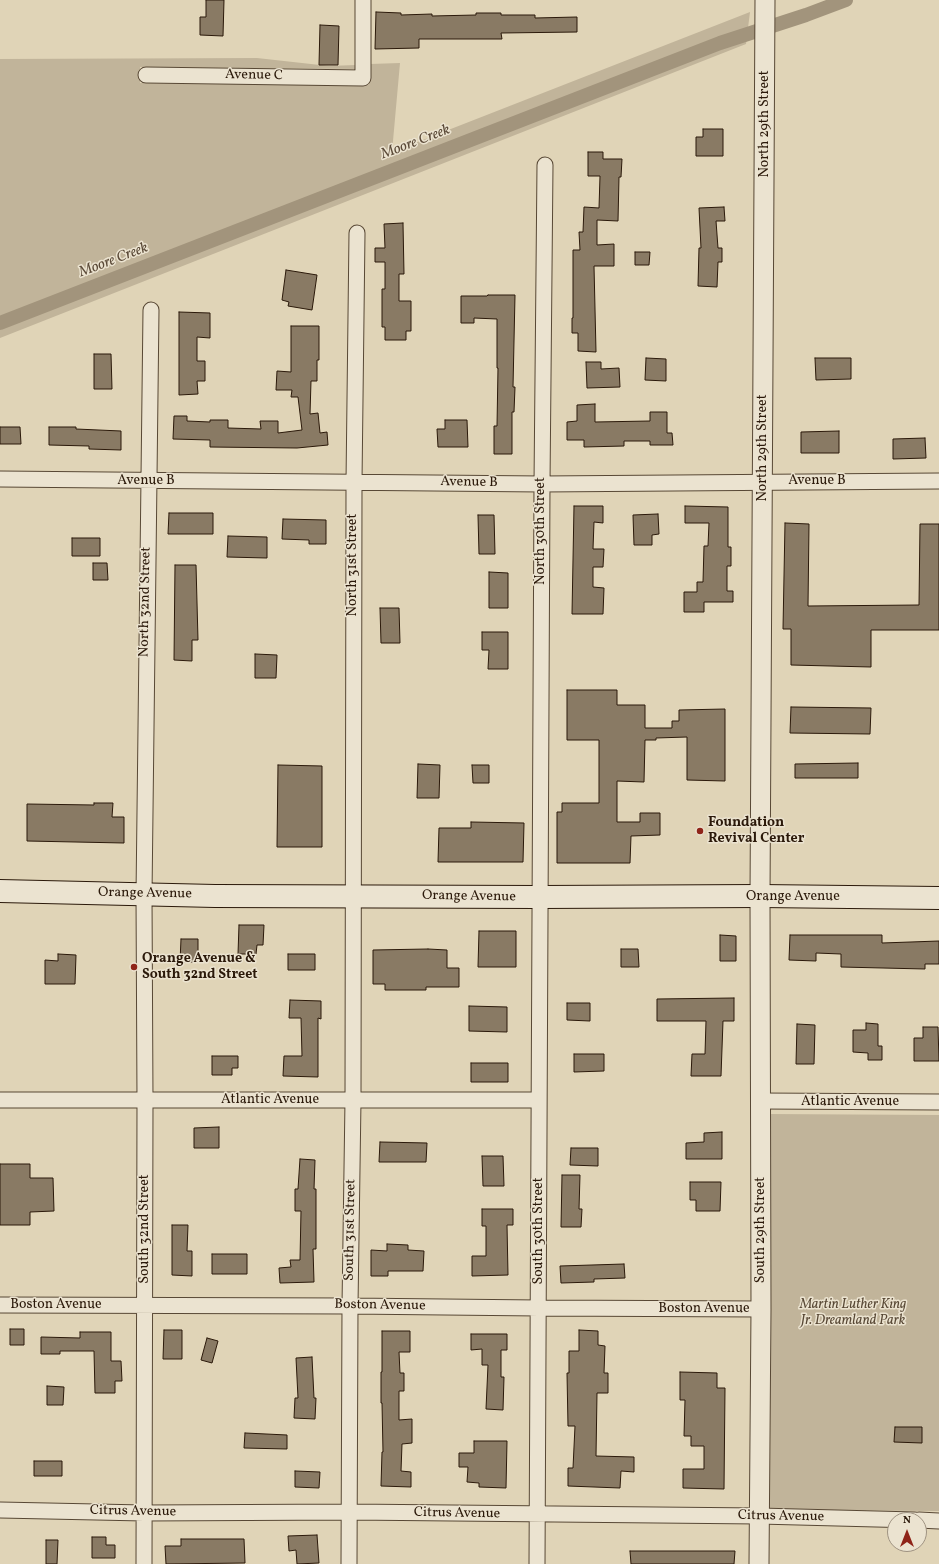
<!DOCTYPE html>
<style>
body{margin:0}
#map{position:relative;width:939px;height:1564px;overflow:hidden;background:#e0d4b7;font-family:Vollkorn,serif}
canvas{display:block}
.north{position:absolute;left:887px;top:1512px;width:40px;height:40px;box-sizing:border-box;background:#ebe3d0;border:1px solid #9e9281;border-radius:50%;rotate:0deg;font-size:11px;font-weight:700;line-height:16px;text-align:center;color:#2b190a}
.north::after{content:'';display:block;margin:auto;width:14px;height:18px;background:#8f2418;clip-path:polygon(50% 0,100% 100%,50% 72%,0 100%)}
</style>
<div id="map">
<canvas width="939" height="1564"></canvas>
<div class="north">N</div>
</div>
<script>
const g = document.querySelector('canvas').getContext('2d');
g.lineJoin = 'round';
function paint(path, color) { g.fillStyle = color; g.fill(path, 'evenodd'); }
const toPath = rows => new Path2D(rows.map(r => 'M' + r).join(''));
function strokePath(path, color, width, dash) { g.strokeStyle = color; g.lineWidth = width; g.lineCap = dash ? 'butt' : 'round'; g.setLineDash(dash || []); g.stroke(path); }
function label(font, color, halo, rows, align = 'center') {
  g.font = font + ' Vollkorn,serif'; g.lineWidth = 3; g.setLineDash([]); g.textBaseline = 'middle'; g.strokeStyle = halo; g.fillStyle = color; for (const [text, x, y, turn = 0] of rows) {
    g.save(); g.translate(x, y); g.rotate((+turn || 0) * Math.PI / 180); g.textAlign = isNaN(turn) ? turn : align; if (halo) g.strokeText(text, 0, 0); g.fillText(text, 0, 0); g.restore();
  }
}
const green = toPath([
 [750,12,746,44,0,338,0,59,257,58,329,66,356,65,356,69,140,67,140,83,369,85,370,64,400,63,392,152],
 [768,1114,939,1115,939,1511,767,1510]
]);
const canal = toPath([
 [0,323,720,43,806,15,846,0]
]);
const building = toPath([
 [206,0,224,0,223,36,200,35,200,17,206,17,206,0],
 [376,12,401,13,401,15,432,14,432,16,476,15,476,13,501,13,501,15,535,15,535,18,577,17,577,32,501,33,502,39,419,39,419,48,375,49,376,12],
 [320,25,339,26,338,65,319,65,320,25],
 [703,129,723,129,723,156,696,156,696,137,703,137,703,129],
 [588,152,603,152,603,159,622,159,621,177,619,177,618,221,597,220,597,245,614,244,614,266,594,266,596,352,578,351,578,333,572,333,572,318,573,318,573,250,580,250,579,232,583,232,584,207,599,208,600,176,588,176,588,152],
 [724,207,725,221,716,221,718,248,722,248,722,262,718,262,717,287,698,286,699,248,701,248,699,208,724,207],
 [403,223,404,274,399,274,399,301,411,301,411,331,406,331,406,340,385,340,385,327,382,327,382,289,385,289,385,262,375,262,375,248,385,248,384,224,403,223],
 [635,252,650,252,649,265,635,265,635,252],
 [286,270,317,275,312,310,288,306,289,302,282,300,286,270],
 [488,295,515,295,513,387,515,387,514,412,512,412,512,454,494,454,494,426,497,426,498,368,497,368,497,319,474,318,474,323,461,323,461,296,487,296,488,295],
 [179,312,210,313,210,338,197,337,197,361,205,361,205,381,197,381,198,394,179,395,179,312],
 [291,326,319,326,319,360,317,360,317,381,311,381,310,414,318,413,320,433,327,432,328,445,297,448,210,447,210,440,173,439,174,416,187,416,187,421,210,422,210,420,228,420,228,428,261,429,260,421,278,421,278,433,302,430,298,397,291,397,292,390,276,390,277,371,291,372,291,326],
 [94,354,111,354,112,389,94,389,94,354],
 [646,358,666,359,666,381,645,380,646,358],
 [815,358,851,358,851,379,816,380,815,358],
 [586,362,601,362,601,369,619,368,620,387,587,388,586,362],
 [595,404,595,422,650,421,650,412,667,412,667,433,672,433,673,445,650,445,650,441,624,441,624,446,584,447,584,440,567,440,567,422,577,421,577,405,595,404],
 [445,420,467,420,468,447,438,447,437,429,445,429,445,420],
 [0,427,20,427,21,444,0,444,0,427],
 [49,427,76,427,76,429,121,431,121,450,89,449,89,446,49,445,49,427],
 [839,431,839,453,801,453,801,432,839,431],
 [925,438,926,458,893,459,893,439,925,438],
 [574,506,603,506,603,523,594,522,593,549,604,549,603,567,593,567,593,587,604,588,603,614,572,614,574,506],
 [685,506,728,507,728,547,731,547,731,566,727,566,727,591,733,591,733,602,704,602,704,612,684,612,684,592,697,592,697,582,703,582,704,546,708,546,709,523,685,523,685,506],
 [169,513,213,513,213,534,168,534,169,513],
 [658,514,659,534,652,535,652,545,634,545,633,515,658,514],
 [478,515,494,515,495,554,479,554,478,515],
 [283,519,326,520,326,544,309,544,309,540,282,539,283,519],
 [785,523,809,524,808,606,919,605,920,524,939,524,939,630,871,630,871,667,791,665,791,629,783,629,785,523],
 [228,536,267,537,267,558,227,557,228,536],
 [72,538,100,538,100,556,72,556,72,538],
 [93,563,107,563,108,580,93,580,93,563],
 [175,565,196,565,198,640,192,640,192,661,174,660,175,565],
 [489,572,508,573,508,608,489,608,489,572],
 [380,608,399,608,400,643,381,643,380,608],
 [482,632,508,632,508,669,488,669,489,650,482,650,482,632],
 [255,654,277,655,276,678,255,678,255,654],
 [567,690,617,690,617,705,645,705,645,728,672,728,672,721,679,721,679,710,725,709,725,781,687,780,687,737,656,738,656,740,645,740,644,782,617,781,617,822,640,822,640,813,660,813,660,835,631,836,630,863,557,863,557,812,562,812,562,803,599,803,599,740,567,740,567,690],
 [791,707,871,708,870,734,790,733,791,707],
 [858,763,858,778,795,778,795,764,858,763],
 [418,764,440,765,439,798,417,798,418,764],
 [278,765,322,766,322,847,277,847,278,765],
 [472,765,489,765,489,783,473,783,472,765],
 [94,803,113,803,112,817,124,817,124,843,27,841,27,804,94,805,94,803],
 [471,822,524,823,523,862,438,862,439,828,471,828,471,822],
 [239,925,264,925,263,945,257,945,256,954,238,954,239,925],
 [479,931,516,931,516,967,478,967,479,931],
 [720,935,736,936,736,961,720,961,720,935],
 [790,935,882,935,882,943,939,941,939,964,925,964,925,969,841,967,841,954,816,953,816,961,789,960,790,935],
 [181,939,198,939,198,962,180,962,181,939],
 [428,949,447,950,447,968,459,968,459,987,426,987,426,990,385,990,385,984,373,984,373,950,428,949],
 [621,949,638,949,639,967,621,967,621,949],
 [58,954,76,955,75,984,45,984,45,960,58,961,58,954],
 [288,954,315,954,315,970,288,970,288,954],
 [734,998,734,1021,723,1021,721,1076,691,1076,692,1054,705,1054,706,1021,657,1021,657,999,734,998],
 [290,1000,321,1001,321,1019,318,1018,318,1077,283,1076,284,1056,302,1056,301,1018,289,1018,290,1000],
 [567,1003,590,1003,590,1021,567,1020,567,1003],
 [469,1006,507,1007,507,1032,469,1031,469,1006],
 [866,1023,878,1024,878,1046,882,1046,882,1060,868,1060,868,1053,853,1052,853,1030,866,1030,866,1023],
 [797,1024,815,1025,814,1064,796,1064,797,1024],
 [923,1027,938,1027,939,1061,914,1061,914,1038,923,1038,923,1027],
 [574,1054,604,1054,604,1071,574,1072,574,1054],
 [212,1056,238,1056,238,1068,232,1068,232,1075,212,1075,212,1056],
 [471,1063,508,1063,508,1082,471,1082,471,1063],
 [219,1127,219,1148,194,1148,194,1128,219,1127],
 [722,1132,722,1159,686,1159,686,1143,704,1142,704,1133,722,1132],
 [380,1142,427,1143,426,1162,379,1162,380,1142],
 [571,1148,598,1148,598,1166,570,1165,571,1148],
 [482,1156,503,1156,504,1186,483,1186,482,1156],
 [300,1159,315,1160,314,1189,316,1189,316,1249,313,1249,314,1282,280,1283,279,1268,291,1267,290,1260,300,1260,301,1211,295,1211,295,1189,298,1189,300,1159],
 [0,1164,30,1164,30,1178,53,1178,54,1211,30,1212,30,1225,0,1225,0,1164],
 [562,1175,580,1175,579,1209,582,1209,581,1227,561,1227,562,1175],
 [690,1182,721,1182,720,1211,696,1211,696,1200,690,1200,690,1182],
 [482,1209,513,1209,513,1225,507,1225,508,1275,472,1276,472,1256,486,1256,486,1226,482,1226,482,1209],
 [172,1225,188,1225,187,1251,192,1251,192,1276,172,1275,172,1225],
 [387,1244,408,1245,408,1250,424,1251,423,1271,388,1271,388,1276,371,1276,371,1250,387,1251,387,1244],
 [212,1254,247,1254,247,1274,212,1274,212,1254],
 [624,1264,625,1278,594,1279,594,1282,561,1283,560,1266,624,1264],
 [10,1329,24,1329,24,1345,10,1345,10,1329],
 [164,1330,182,1330,182,1359,163,1359,164,1330],
 [579,1330,598,1331,598,1345,605,1346,604,1373,608,1373,608,1393,597,1393,596,1456,634,1457,634,1472,621,1471,620,1488,568,1486,568,1468,573,1468,575,1426,568,1426,567,1373,569,1373,569,1351,579,1351,579,1330],
 [382,1331,410,1331,410,1352,399,1352,400,1373,404,1373,404,1391,399,1391,399,1420,412,1419,412,1443,402,1444,401,1471,411,1472,411,1487,381,1486,382,1452,383,1452,382,1403,381,1403,381,1372,382,1372,382,1331],
 [80,1332,111,1332,111,1361,121,1361,122,1381,115,1381,115,1393,95,1393,94,1351,60,1351,60,1354,41,1354,41,1337,80,1338,80,1332],
 [471,1334,507,1334,507,1350,501,1350,501,1377,504,1377,503,1410,486,1409,488,1365,482,1365,482,1349,471,1350,471,1334],
 [207,1338,218,1341,212,1363,201,1360,207,1338],
 [312,1357,314,1398,316,1398,315,1419,294,1418,295,1398,298,1398,296,1358,312,1357],
 [680,1372,717,1373,717,1388,725,1388,724,1489,683,1488,683,1469,704,1469,704,1446,691,1446,691,1436,684,1436,685,1400,680,1400,680,1372],
 [47,1386,64,1387,63,1405,47,1405,47,1386],
 [895,1427,922,1427,922,1443,894,1442,895,1427],
 [245,1433,287,1435,287,1449,244,1448,245,1433],
 [474,1441,507,1441,506,1488,479,1487,479,1483,467,1482,468,1467,459,1467,459,1453,474,1453,474,1441],
 [34,1461,62,1461,62,1476,34,1476,34,1461],
 [295,1471,320,1472,319,1488,295,1487,295,1471],
 [317,1535,319,1563,297,1564,296,1550,289,1551,288,1536,317,1535],
 [92,1537,106,1537,106,1545,115,1545,115,1558,92,1558,92,1537],
 [181,1539,244,1539,245,1563,166,1564,165,1546,181,1546,181,1539],
 [46,1540,58,1540,57,1564,46,1564,46,1540],
 [630,1551,735,1551,734,1564,631,1564,630,1551]
]);
const minor = toPath([
 [146,75,363,78,363,0],
 [0,479,542,484,939,481],
 [0,1100,539,1100],
 [760,1101,939,1102],
 [0,1305,350,1306,539,1308,761,1309],
 [0,1510,144,1513,350,1512,759,1516,915,1520],
 [919,1520,939,1521],
 [144,1564,145,1101,144,895,151,310],
 [349,1564,350,1306,353,1100,354,482,357,233],
 [537,1564,542,484,545,165]
]);
const tertiary = toPath([
 [759,1564,761,1309,760,896,765,0]
]);
const secondary = toPath([
 [0,891,215,896,540,897,760,896,939,898]
]);
const markers = [
 [700,831,4,"#8f2418"],
 [134,967,4,"#8f2418"]
];
const streetNames = [
 ["Avenue C",254,76,1],
 ["North 29th Street",765,124,-90],
 ["North 29th Street",763,448,-90],
 ["Avenue B",146,481],
 ["Avenue B",817,481],
 ["Avenue B",469,483,1],
 ["North 30th Street",541,531,-90],
 ["North 31st Street",353,565,-90],
 ["North 32nd Street",146,602,-89],
 ["Orange Avenue",145,894,1],
 ["Orange Avenue",469,897,1],
 ["Orange Avenue",793,897],
 ["Atlantic Avenue",270,1100],
 ["Atlantic Avenue",850,1102],
 ["South 32nd Street",145,1229,-90],
 ["South 31st Street",351,1230,-89],
 ["South 29th Street",761,1230,-90],
 ["South 30th Street",539,1231,-90],
 ["Boston Avenue",56,1305],
 ["Boston Avenue",380,1306,1],
 ["Boston Avenue",704,1309],
 ["Citrus Avenue",133,1512,1],
 ["Citrus Avenue",457,1514,1],
 ["Citrus Avenue",781,1517,1]
];
const poiNames = [
 ["Foundation",708,823],
 ["Revival Center",708,839],
 ["Orange Avenue &",142,959],
 ["South 32nd Street",142,975]
];
const parkNames = [
 ["Martin Luther King",853,1305],
 ["Jr. Dreamland Park",853,1321]
];
const waterNames = [
 ["Moore Creek",416,143,-21],
 ["Moore Creek",114,261,-21]
];
paint(green, '#c1b49a');
strokePath(canal, '#a2947c', 14);
paint(building, '#897a64');
strokePath(building, '#2b190a', 1);
strokePath(minor, '#584835', 17);
strokePath(tertiary, '#584835', 21);
strokePath(secondary, '#2b190a', 24);
strokePath(minor, '#ebe3d0', 15);
strokePath(tertiary, '#ebe3d0', 19);
strokePath(secondary, '#ebe3d0', 22);
for (const [x, y, r, color] of markers) { const dot = new Path2D(); dot.arc(x, y, r, 0, 2 * Math.PI); g.fillStyle = color; g.fill(dot); strokePath(dot, '#ebe3d0', 1.5); }
label('14px', '#2b190a', '#ebe3d0', streetNames);
label('bold 14px', '#2b190a', '#ebe3d0', poiNames, 'left');
label('italic 14px', '#584835', '#ebe3d0', parkNames);
label('italic 15px', '#5b4a38', '#ebe3d0', waterNames);
</script>
